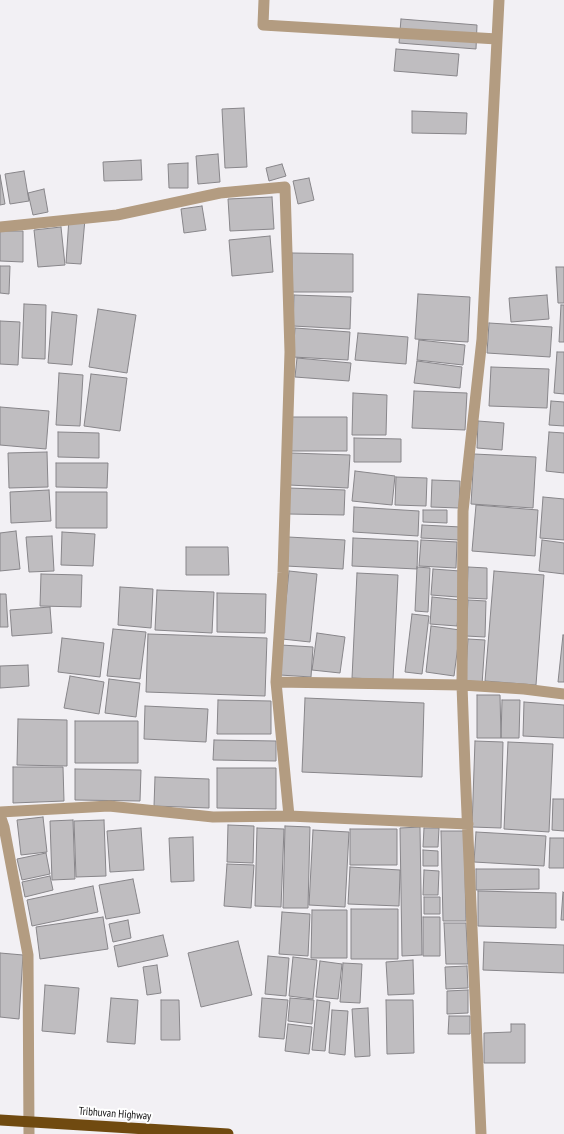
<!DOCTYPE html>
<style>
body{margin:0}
canvas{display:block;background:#f2f0f4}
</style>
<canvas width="564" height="1134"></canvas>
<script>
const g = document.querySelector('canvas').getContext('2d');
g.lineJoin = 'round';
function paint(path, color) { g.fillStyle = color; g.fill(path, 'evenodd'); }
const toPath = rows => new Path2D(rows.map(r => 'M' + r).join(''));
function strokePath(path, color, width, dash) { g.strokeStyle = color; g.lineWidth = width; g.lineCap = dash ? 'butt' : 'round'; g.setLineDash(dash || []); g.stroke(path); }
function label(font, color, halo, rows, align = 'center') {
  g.font = font + ' "PT Sans Narrow",sans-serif'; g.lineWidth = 4; g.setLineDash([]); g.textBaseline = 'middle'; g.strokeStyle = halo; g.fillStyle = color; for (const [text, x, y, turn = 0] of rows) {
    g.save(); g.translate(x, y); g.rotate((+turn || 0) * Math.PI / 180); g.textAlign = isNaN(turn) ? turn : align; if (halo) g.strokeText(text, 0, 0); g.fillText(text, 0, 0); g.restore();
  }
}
const building = toPath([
 [401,19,477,25,476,49,399,43,401,19],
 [396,49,459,54,457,76,394,71,396,49],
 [244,108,247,167,225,168,222,109,244,108],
 [412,111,467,113,466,134,412,133,412,111],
 [218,154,220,182,198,184,196,156,218,154],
 [141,160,142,180,104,181,103,162,141,160],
 [188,163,188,188,169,188,168,164,188,163],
 [282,164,286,176,269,181,266,168,282,164],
 [24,171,29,201,10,204,5,174,24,171],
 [0,175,5,204,0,205,0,175],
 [309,178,314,200,298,204,293,181,309,178],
 [44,189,48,212,33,215,28,193,44,189],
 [272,197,274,229,230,231,228,199,272,197],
 [202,206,206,230,184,233,181,209,202,206],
 [69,218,85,219,81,264,66,263,69,218],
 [61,227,65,265,38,267,34,230,61,227],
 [0,231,23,231,23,262,0,261,0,231],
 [270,236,273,272,232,276,229,240,270,236],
 [292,253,353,254,353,292,292,292,292,253],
 [0,266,10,266,9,294,0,293,0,266],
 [556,267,564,267,564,303,558,303,556,267],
 [418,294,470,297,468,342,415,339,418,294],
 [294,295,351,297,350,329,293,326,294,295],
 [547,295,549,319,511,322,509,298,547,295],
 [24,304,46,305,45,359,22,358,24,304],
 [561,305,564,305,564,342,559,342,561,305],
 [98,309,136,315,127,373,89,367,98,309],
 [52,312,77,315,72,365,48,363,52,312],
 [0,321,20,322,18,365,0,364,0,321],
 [489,323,552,327,550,357,487,353,489,323],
 [295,328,350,332,348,360,293,357,295,328],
 [358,333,408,337,406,364,355,360,358,333],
 [419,340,465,345,463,365,417,360,419,340],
 [557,352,564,352,564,394,554,393,557,352],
 [297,358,351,363,349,381,295,377,297,358],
 [417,361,462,367,460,388,414,383,417,361],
 [491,367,549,369,547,408,489,406,491,367],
 [59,373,83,375,80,426,56,425,59,373],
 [91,374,127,378,120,431,84,426,91,374],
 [414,391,467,393,465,430,412,428,414,391],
 [353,393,387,395,386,435,352,435,353,393],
 [551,401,564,402,564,426,549,425,551,401],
 [0,407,49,411,46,449,0,445,0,407],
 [290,417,347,417,347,451,290,451,290,417],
 [478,421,504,423,502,450,477,448,478,421],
 [58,432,99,433,99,458,58,457,58,432],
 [549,432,564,433,564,473,546,471,549,432],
 [354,438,401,439,401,462,354,462,354,438],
 [47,452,48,487,9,488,8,453,47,452],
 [291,453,350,455,348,488,289,485,291,453],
 [474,454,536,457,533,508,471,504,474,454],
 [56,463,108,463,107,488,56,487,56,463],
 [355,471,395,476,392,505,352,501,355,471],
 [396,477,427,478,426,506,395,505,396,477],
 [432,480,460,481,459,508,431,507,432,480],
 [289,488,345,490,344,515,288,514,289,488],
 [49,490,51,521,11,523,10,492,49,490],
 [56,492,107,492,107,528,56,528,56,492],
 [543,497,564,499,564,540,540,538,543,497],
 [476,505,538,510,535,556,472,551,476,505],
 [354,507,419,511,418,536,353,532,354,507],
 [423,510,447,510,447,523,423,522,423,510],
 [422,525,461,527,460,540,421,538,422,525],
 [16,531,20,569,0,571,0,533,16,531],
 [62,532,95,534,93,566,61,565,62,532],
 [52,536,54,571,29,572,26,537,52,536],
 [288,537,345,540,343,569,286,566,288,537],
 [353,538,418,541,417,569,352,566,353,538],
 [421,540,457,542,456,568,419,566,421,540],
 [542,540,564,543,564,574,539,571,542,540],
 [186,547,228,547,229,575,186,575,186,547],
 [417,567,430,568,428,612,415,611,417,567],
 [468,567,487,568,487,599,467,598,468,567],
 [433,569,460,571,458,597,431,595,433,569],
 [289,571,317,574,310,642,282,639,289,571],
 [494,571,544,575,536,685,485,681,494,571],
 [357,573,398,575,393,680,352,678,357,573],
 [41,574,82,575,81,607,40,606,41,574],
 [120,587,153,589,151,628,118,625,120,587],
 [157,590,214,592,212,633,155,630,157,590],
 [217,593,266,594,265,633,217,632,217,593],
 [0,594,6,594,8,627,0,627,0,594],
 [432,597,460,600,457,626,430,624,432,597],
 [468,600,486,601,485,637,466,636,468,600],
 [50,607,52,633,12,636,10,610,50,607],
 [412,614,429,616,422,674,405,672,412,614],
 [431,626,460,630,454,676,426,672,431,626],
 [113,629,146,632,140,679,107,676,113,629],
 [317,633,345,637,340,673,312,670,317,633],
 [148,634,267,638,265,696,146,692,148,634],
 [563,635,564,635,564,682,558,682,563,635],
 [62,638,104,643,100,677,58,672,62,638],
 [468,639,485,640,482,685,465,683,468,639],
 [281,645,313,647,311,677,280,675,281,645],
 [28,665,29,686,0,688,0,666,28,665],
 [70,676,104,682,99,714,64,708,70,676],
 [109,679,140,683,136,717,105,713,109,679],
 [477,695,500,695,501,738,477,738,477,695],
 [305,698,424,703,422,777,302,772,305,698],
 [218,700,271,701,271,734,217,734,218,700],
 [502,700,520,700,519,738,501,738,502,700],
 [524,702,564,705,564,738,523,736,524,702],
 [145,706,208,709,206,742,144,739,145,706],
 [18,719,67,720,67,766,17,765,18,719],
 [75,721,138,721,138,763,75,763,75,721],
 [214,740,276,741,276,761,213,760,214,740],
 [475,741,503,742,501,828,472,827,475,741],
 [508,742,553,744,549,832,504,829,508,742],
 [13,767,63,767,64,801,13,803,13,767],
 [217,768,276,768,276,809,217,808,217,768],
 [75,769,141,770,140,801,75,800,75,769],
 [155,777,209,779,209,808,154,806,155,777],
 [553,799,564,799,564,831,552,830,553,799],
 [43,817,47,852,21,855,17,820,43,817],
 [73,820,75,879,52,880,50,821,73,820],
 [104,820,106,876,76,877,74,821,104,820],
 [228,825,254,826,253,863,227,862,228,825],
 [285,826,310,827,308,908,283,908,285,826],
 [420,827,422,955,402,956,400,828,420,827],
 [141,828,144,870,110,872,107,831,141,828],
 [257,828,284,829,281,907,255,906,257,828],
 [424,828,439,828,438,847,423,847,424,828],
 [350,829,397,829,397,865,350,865,350,829],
 [313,830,349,832,345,907,309,905,313,830],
 [441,831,464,831,466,921,443,921,441,831],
 [476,832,546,836,544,866,474,862,476,832],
 [193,837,194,881,171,882,169,838,193,837],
 [550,838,564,838,564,868,549,868,550,838],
 [423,850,438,851,438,866,423,866,423,850],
 [46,853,50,874,22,880,17,859,46,853],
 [227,864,254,865,251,908,224,906,227,864],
 [350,867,400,870,399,906,348,904,350,867],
 [476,869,539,869,539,889,476,890,476,869],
 [424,870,439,871,438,895,423,895,424,870],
 [50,876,53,890,25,897,22,882,50,876],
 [133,879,140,913,106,919,99,885,133,879],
 [93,886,98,912,32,926,27,900,93,886],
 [478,891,556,893,556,928,478,926,478,891],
 [563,892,564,893,564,920,561,920,563,892],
 [424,897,440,897,440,914,424,914,424,897],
 [351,909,398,909,398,959,351,959,351,909],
 [312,910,347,910,347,958,311,958,312,910],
 [282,912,310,914,308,956,279,954,282,912],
 [103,917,108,949,40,959,36,927,103,917],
 [423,917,440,917,440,956,423,956,423,917],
 [128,920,131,938,113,942,109,924,128,920],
 [444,923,466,923,468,964,446,964,444,923],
 [163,935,168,956,118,967,114,946,163,935],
 [238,941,252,995,201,1007,188,953,238,941],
 [484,942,564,945,564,973,483,970,484,942],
 [0,953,23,955,19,1019,0,1017,0,953],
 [268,956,289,958,286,996,265,994,268,956],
 [293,957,317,960,313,999,289,996,293,957],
 [413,960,414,994,388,995,386,962,413,960],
 [320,961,342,964,338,999,316,997,320,961],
 [343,963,362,964,360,1003,340,1002,343,963],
 [157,965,161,993,147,995,143,967,157,965],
 [467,966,468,988,446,989,445,967,467,966],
 [45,985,79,988,75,1034,42,1031,45,985],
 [468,990,468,1013,447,1014,447,991,468,990],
 [111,998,138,1000,135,1044,107,1042,111,998],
 [262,998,288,1000,284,1039,259,1037,262,998],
 [290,998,314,1000,312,1024,288,1021,290,998],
 [161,1000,179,1000,180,1040,161,1040,161,1000],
 [317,1000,330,1002,325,1051,312,1050,317,1000],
 [386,1000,413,1000,414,1053,387,1054,386,1000],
 [368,1008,370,1056,355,1057,352,1009,368,1008],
 [332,1010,348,1011,345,1055,329,1053,332,1010],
 [449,1016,470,1016,470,1034,448,1034,449,1016],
 [288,1024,312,1027,309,1054,285,1051,288,1024],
 [511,1024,525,1024,525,1063,484,1063,484,1033,511,1032,511,1024]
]);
const minor = toPath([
 [264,0,263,25,497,39],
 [0,227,117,215,220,193,285,187,290,352,283,573,276,682,289,816],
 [276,682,462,685,524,689,564,694],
 [0,812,109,806,213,817,289,816,468,824],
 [0,815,4,827,28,955,29,1134],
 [481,1134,465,768,462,685,463,511,482,339,499,0]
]);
const trunk = toPath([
 [0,1120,228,1134]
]);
const streetNames = [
 ["Tribhuvan Highway",115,1114,4]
];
paint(building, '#bfbdc0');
strokePath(building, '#88868a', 1);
strokePath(minor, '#b39c81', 11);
strokePath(trunk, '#704a10', 11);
label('11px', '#0e0d0e', '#fff', streetNames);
</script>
